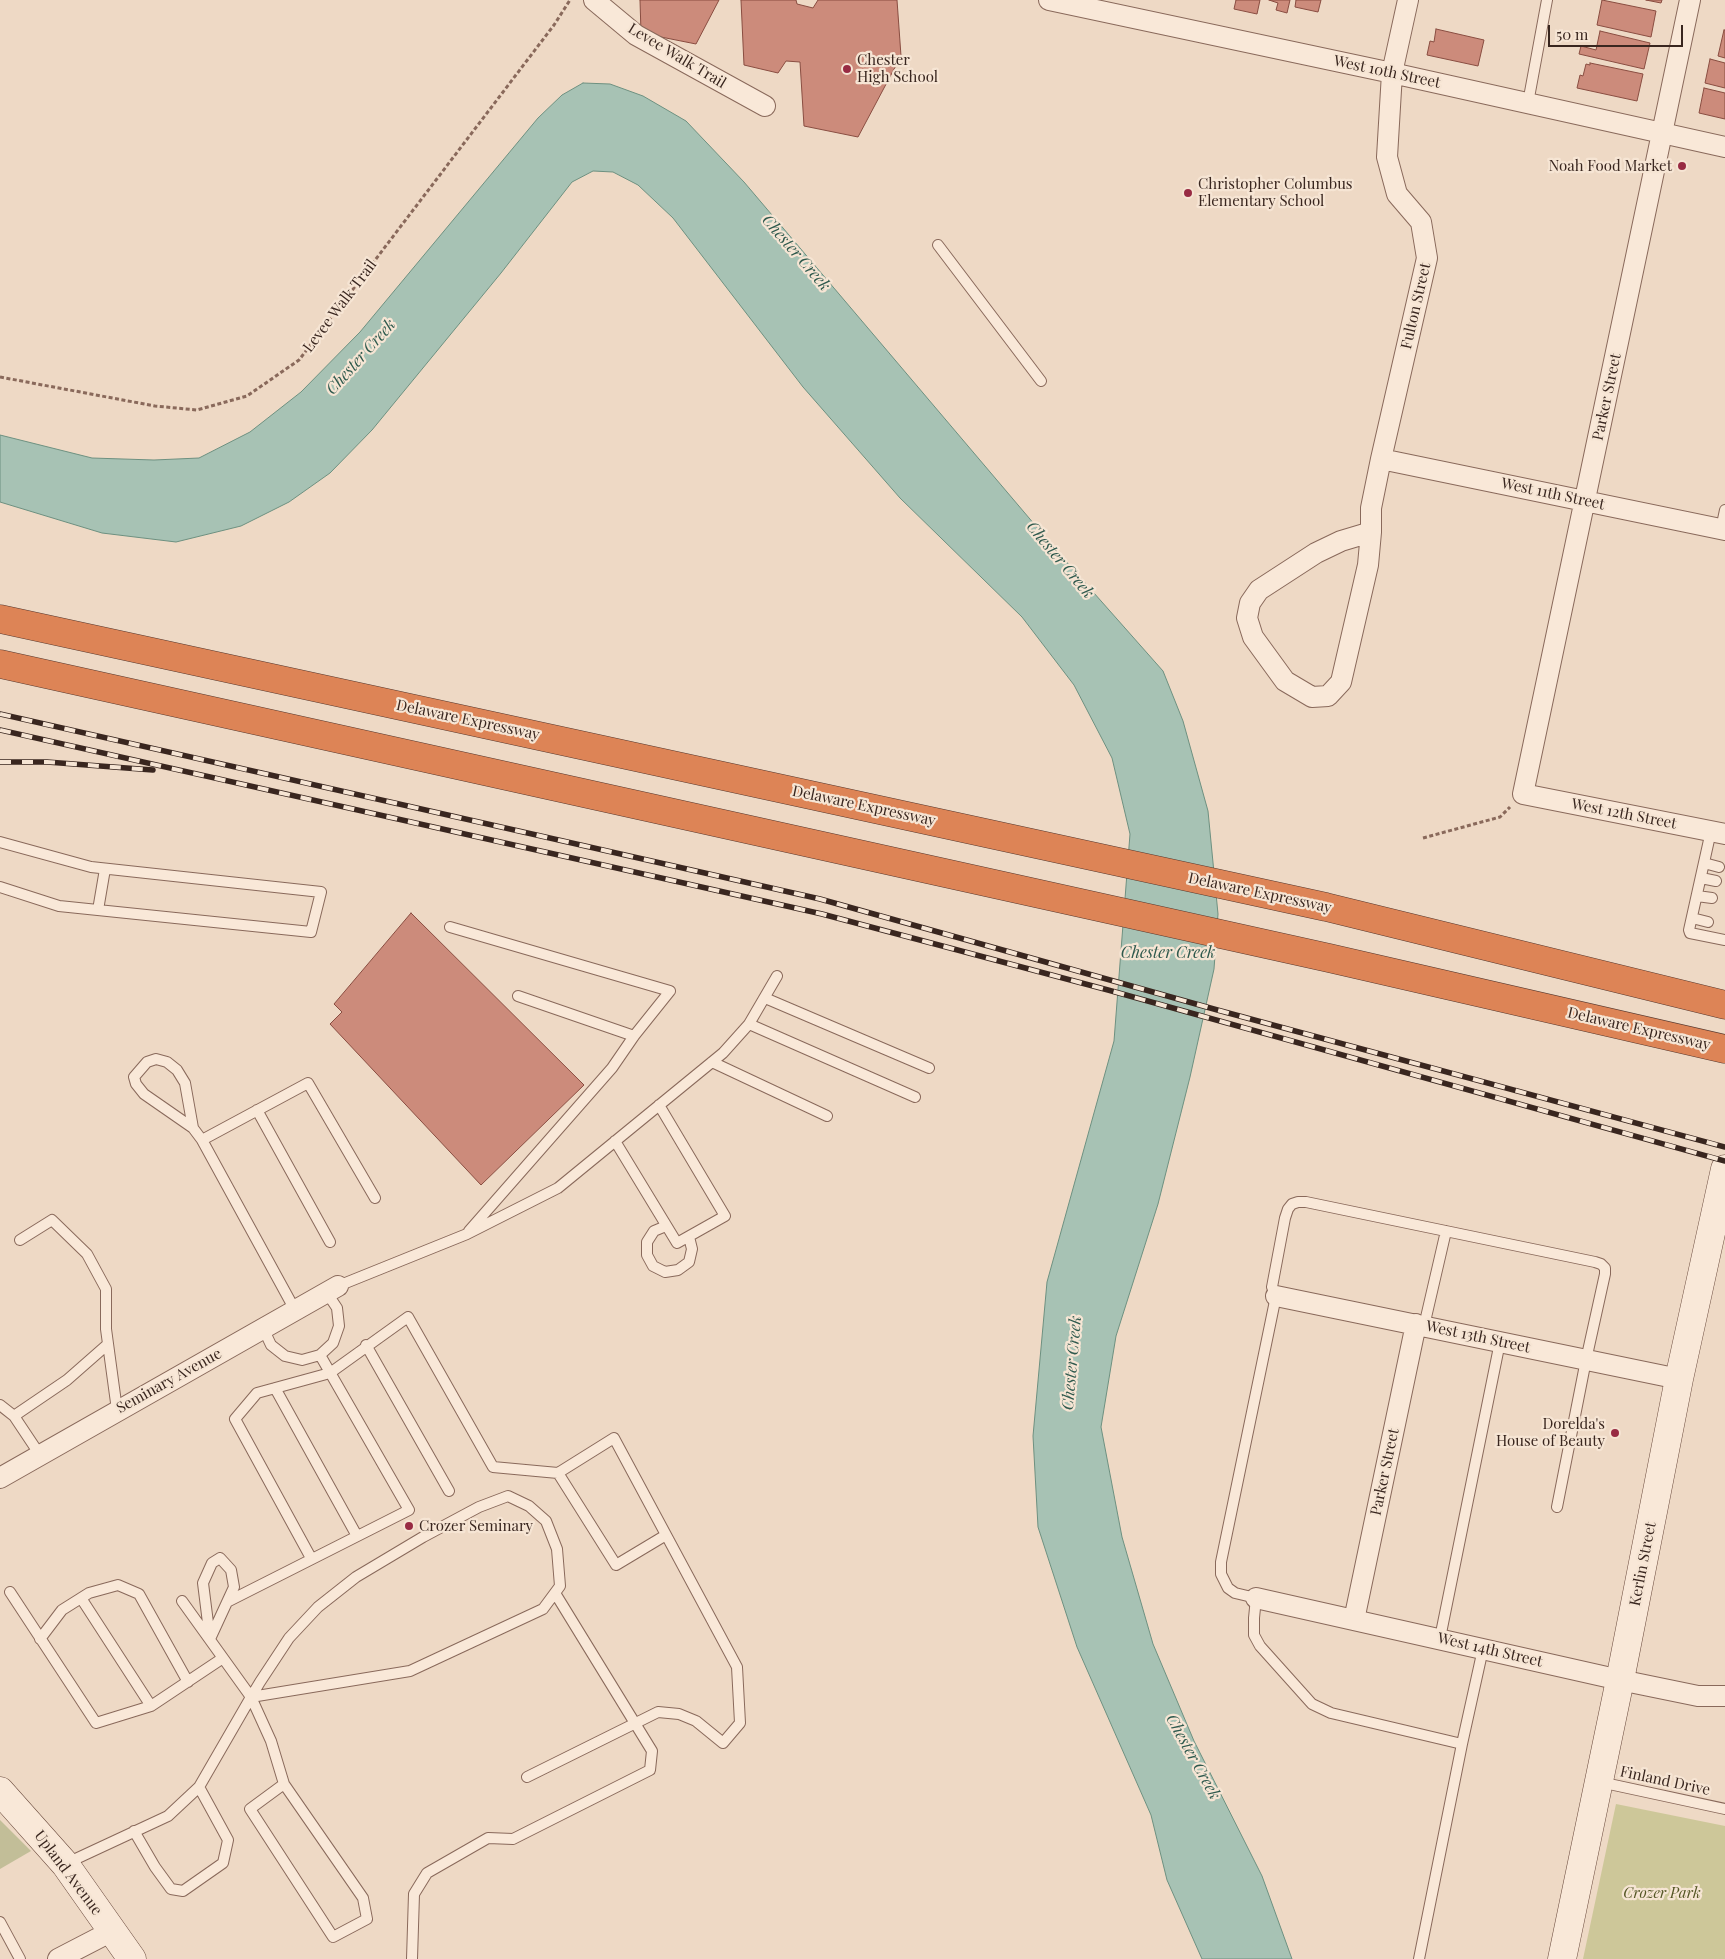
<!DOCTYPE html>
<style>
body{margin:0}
#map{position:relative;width:1725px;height:1959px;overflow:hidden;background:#eed9c5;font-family:"Playfair Display",serif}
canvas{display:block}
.scale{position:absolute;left:1548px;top:25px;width:135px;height:22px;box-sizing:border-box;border:2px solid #39261f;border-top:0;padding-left:6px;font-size:15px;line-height:18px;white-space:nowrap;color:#39261f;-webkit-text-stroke:4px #f6e5d4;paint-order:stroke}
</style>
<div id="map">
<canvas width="1725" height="1959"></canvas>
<div class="scale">50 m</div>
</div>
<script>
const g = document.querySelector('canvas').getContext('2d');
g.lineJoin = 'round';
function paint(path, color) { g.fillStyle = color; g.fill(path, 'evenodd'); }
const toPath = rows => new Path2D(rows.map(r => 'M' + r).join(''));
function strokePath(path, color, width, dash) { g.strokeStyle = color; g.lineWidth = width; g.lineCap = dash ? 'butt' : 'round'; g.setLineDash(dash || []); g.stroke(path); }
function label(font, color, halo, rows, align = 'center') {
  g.font = font + ' "Playfair Display",serif'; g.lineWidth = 4.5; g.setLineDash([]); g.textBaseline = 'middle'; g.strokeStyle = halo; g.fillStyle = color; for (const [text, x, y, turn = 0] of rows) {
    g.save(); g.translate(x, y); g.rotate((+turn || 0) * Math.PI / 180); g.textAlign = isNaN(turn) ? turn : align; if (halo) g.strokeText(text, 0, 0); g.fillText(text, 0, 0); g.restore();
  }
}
const green = toPath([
 [1616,1804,1725,1826,1725,1959,1583,1959]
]);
const cemetery = toPath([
 [0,1820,31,1851,0,1869]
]);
const water = toPath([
 [583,83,610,84,643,96,686,121,744,182,1063,558,1163,671,1183,721,1208,811,1218,914,1214,969,1190,1077,1158,1204,1116,1336,1101,1427,1122,1537,1153,1644,1194,1741,1262,1876,1292,1959,1202,1959,1167,1880,1151,1815,1077,1647,1038,1527,1033,1436,1047,1282,1114,1041,1130,834,1112,758,1074,685,1022,617,900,498,803,387,673,218,638,185,613,172,593,171,572,182,501,273,372,430,330,473,289,502,241,526,176,542,102,533,0,502,0,435,92,458,154,460,199,458,250,432,301,392,360,332,538,118,562,95,583,83]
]);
const building = toPath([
 [640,0,719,0,696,44,641,33,640,0],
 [741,0,796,0,797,4,813,8,818,0,897,0,901,56,858,137,804,126,800,62,786,61,778,73,744,65,741,0],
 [1236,0,1260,0,1257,14,1234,9,1236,0],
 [1269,0,1290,0,1287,13,1276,10,1278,3,1269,0],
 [1296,0,1321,0,1318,12,1295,7,1296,0],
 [1602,0,1656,11,1651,37,1597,25,1602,0],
 [1646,0,1662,0,1661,3,1646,0],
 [1436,29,1484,40,1478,66,1427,55,1430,41,1434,42,1436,29],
 [1724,30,1725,30,1725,58,1718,56,1724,30],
 [1600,31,1650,43,1644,69,1579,54,1581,46,1596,50,1600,31],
 [1710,59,1725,63,1725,88,1705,83,1710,59],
 [1590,63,1643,74,1637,101,1577,88,1580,75,1583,76,1586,64,1590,65,1590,63],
 [1704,88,1725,93,1725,119,1699,113,1704,88],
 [411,913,584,1085,481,1185,330,1024,342,1012,334,1004,411,913]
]);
const path = toPath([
 [0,377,155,406,197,410,247,396,299,360,554,25,570,0],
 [1423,838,1500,817,1510,807]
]);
const lane = toPath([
 [1528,103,1547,0],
 [938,245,1041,381],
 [1721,529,1725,510],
 [1711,831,1689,930,1690,933,1725,940],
 [0,842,91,867,321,892,311,932,59,906,0,887],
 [1704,863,1719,867],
 [1701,878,1716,881],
 [1697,896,1712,898],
 [98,910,105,869],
 [1692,918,1708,922],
 [450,927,670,991,634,1036,612,1068,469,1231],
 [518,996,634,1036],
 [765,998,929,1068],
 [749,1024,915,1097],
 [712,1062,827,1116],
 [257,1110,330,1242],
 [193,1128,185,1083,177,1070,167,1062,156,1059,147,1062,134,1077,136,1084,144,1094,193,1128,202,1140],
 [615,1141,677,1243,725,1216,659,1105],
 [666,1226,654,1231,647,1242,647,1255,653,1266,665,1272,678,1270,689,1262,692,1249,689,1237],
 [20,1240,52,1220,87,1254,106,1289,106,1329,117,1410],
 [338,1286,467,1234,558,1188,723,1053,749,1024,777,976],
 [295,1310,202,1140,308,1083,375,1198],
 [1424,1326,1446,1231],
 [263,1328,271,1345,285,1356,302,1360,320,1355,333,1343,339,1326,337,1308,327,1293],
 [366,1345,449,1491],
 [275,1388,357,1536],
 [0,1405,14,1416,40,1455],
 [14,1416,67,1380,108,1344],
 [220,1558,231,1570,234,1587,210,1639,203,1583,212,1563,220,1558],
 [311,1558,235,1419,257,1393,330,1373,408,1317,493,1467,558,1473],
 [10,1592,96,1723,151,1706,223,1658],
 [81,1598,151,1706],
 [182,1601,251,1697,271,1741,284,1784,250,1809,333,1937,367,1919,363,1898,284,1784],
 [227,1602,409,1510,320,1355],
 [1440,1638,1500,1342],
 [40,1639,62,1610,89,1593,118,1585,139,1594,188,1682],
 [1462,1744,1331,1713,1312,1704,1260,1646,1254,1635,1254,1618,1256,1598,1235,1593,1228,1588,1221,1574,1221,1562,1276,1296,1272,1287,1285,1218,1288,1209,1292,1204,1298,1202,1306,1202,1595,1262,1601,1264,1605,1268,1605,1274,1586,1360,1557,1507],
 [527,1777,658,1712,679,1714,696,1721,723,1743,740,1723,737,1667,614,1438,558,1473,616,1565,666,1535],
 [1600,1782,1725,1809],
 [134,1831,155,1867,171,1889,183,1891,223,1863,228,1840,199,1787],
 [67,1863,168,1816,199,1787,251,1697,260,1682,289,1638,318,1607,356,1577,423,1537,479,1507,508,1496,529,1506,546,1521,557,1549,560,1586,543,1609,410,1671,251,1697],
 [0,1922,20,1959],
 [412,1959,414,1894,427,1873,488,1838,513,1839,650,1770,652,1751,555,1593],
 [1419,1959,1462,1744,1483,1649]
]);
const street = toPath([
 [594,0,636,35,765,106],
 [1049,0,1392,73,1725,147],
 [1690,0,1523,794,1725,834],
 [1381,459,1725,530],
 [1371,532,1368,565,1341,682,1328,696,1312,697,1285,681,1253,637,1247,618,1250,603,1259,590,1316,553,1341,541,1371,532,1371,508,1381,459,1427,258,1421,222,1397,194,1387,157,1392,73,1408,0],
 [1276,1296,1679,1379],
 [0,1478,338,1286],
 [1256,1598,1620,1680,1698,1696,1725,1696],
 [1354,1620,1416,1324],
 [58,1959,112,1931]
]);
const secondary = toPath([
 [0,1791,65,1864,132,1959],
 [1562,1959,1620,1680,1679,1379,1725,1169]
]);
const highway = toPath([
 [0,619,1326,907,1725,1005],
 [0,664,1329,958,1725,1049]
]);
const rail = toPath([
 [0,714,820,899,1221,1011,1725,1147],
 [0,730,822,914,1108,990,1725,1161],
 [0,762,47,762,153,770]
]);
const markers = [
 [847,69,5,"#982b43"],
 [1682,166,5,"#982b43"],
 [1188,193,5,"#982b43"],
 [1615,1433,5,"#982b43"],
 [409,1526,5,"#982b43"]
];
const streetNames = [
 ["Levee Walk Trail",677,56,31],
 ["West 10th Street",1387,72,12],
 ["Levee Walk Trail",340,306,-53],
 ["Fulton Street",1416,306,-77],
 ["Parker Street",1607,397,-78],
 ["West 11th Street",1553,494,12],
 ["Delaware Expressway",468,720,12],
 ["Delaware Expressway",864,806,12],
 ["West 12th Street",1624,814,11],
 ["Delaware Expressway",1260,893,12],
 ["Delaware Expressway",1639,1029,13],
 ["West 13th Street",1478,1337,12],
 ["Seminary Avenue",169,1381,-29],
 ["Parker Street",1385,1472,-78],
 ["Kerlin Street",1643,1564,-79],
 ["West 14th Street",1490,1650,13],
 ["Finland Drive",1665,1781,12],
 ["Upland Avenue",68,1873,53]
];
const poiNames = [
 ["Chester",857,60],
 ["High School",857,77],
 ["Noah Food Market",1672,166,"right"],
 ["Christopher Columbus",1198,184],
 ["Elementary School",1198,201],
 ["Dorelda's",1605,1424,"right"],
 ["House of Beauty",1605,1441,"right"],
 ["Crozer Seminary",419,1526]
];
const parkNames = [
 ["Crozer Park",1662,1893]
];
const waterNames = [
 ["Chester Creek",796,253,49],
 ["Chester Creek",361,357,-48],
 ["Chester Creek",1060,560,50],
 ["Chester Creek",1168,953],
 ["Chester Creek",1072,1363,-85],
 ["Chester Creek",1193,1757,61]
];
paint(green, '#cdc799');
paint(cemetery, '#c2be98');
paint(water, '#a7c2b4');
strokePath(water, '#6d9080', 1);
paint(building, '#cc8b7b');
strokePath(building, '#894d41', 1);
strokePath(lane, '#89695b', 12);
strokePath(street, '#89695b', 22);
strokePath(secondary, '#6b4b3e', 29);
strokePath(highway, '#57392f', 29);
strokePath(path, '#89695b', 3, [4, 2.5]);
strokePath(lane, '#f9e8d8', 10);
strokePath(street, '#f9e8d8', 20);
strokePath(secondary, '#f9e8d8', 28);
strokePath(highway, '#dd8456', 28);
strokePath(rail, '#39261f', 5.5);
strokePath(rail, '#f6e5d4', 4, [11]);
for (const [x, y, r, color] of markers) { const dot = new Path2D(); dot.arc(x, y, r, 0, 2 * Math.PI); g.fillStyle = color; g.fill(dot); strokePath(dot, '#f6e5d4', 2); }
label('15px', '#39261f', '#f6e5d4', streetNames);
label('15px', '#39261f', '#f6e5d4', poiNames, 'left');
label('italic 15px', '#545625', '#f6e5d4', parkNames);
label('italic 16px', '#2e594d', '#f6e5d4', waterNames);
</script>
